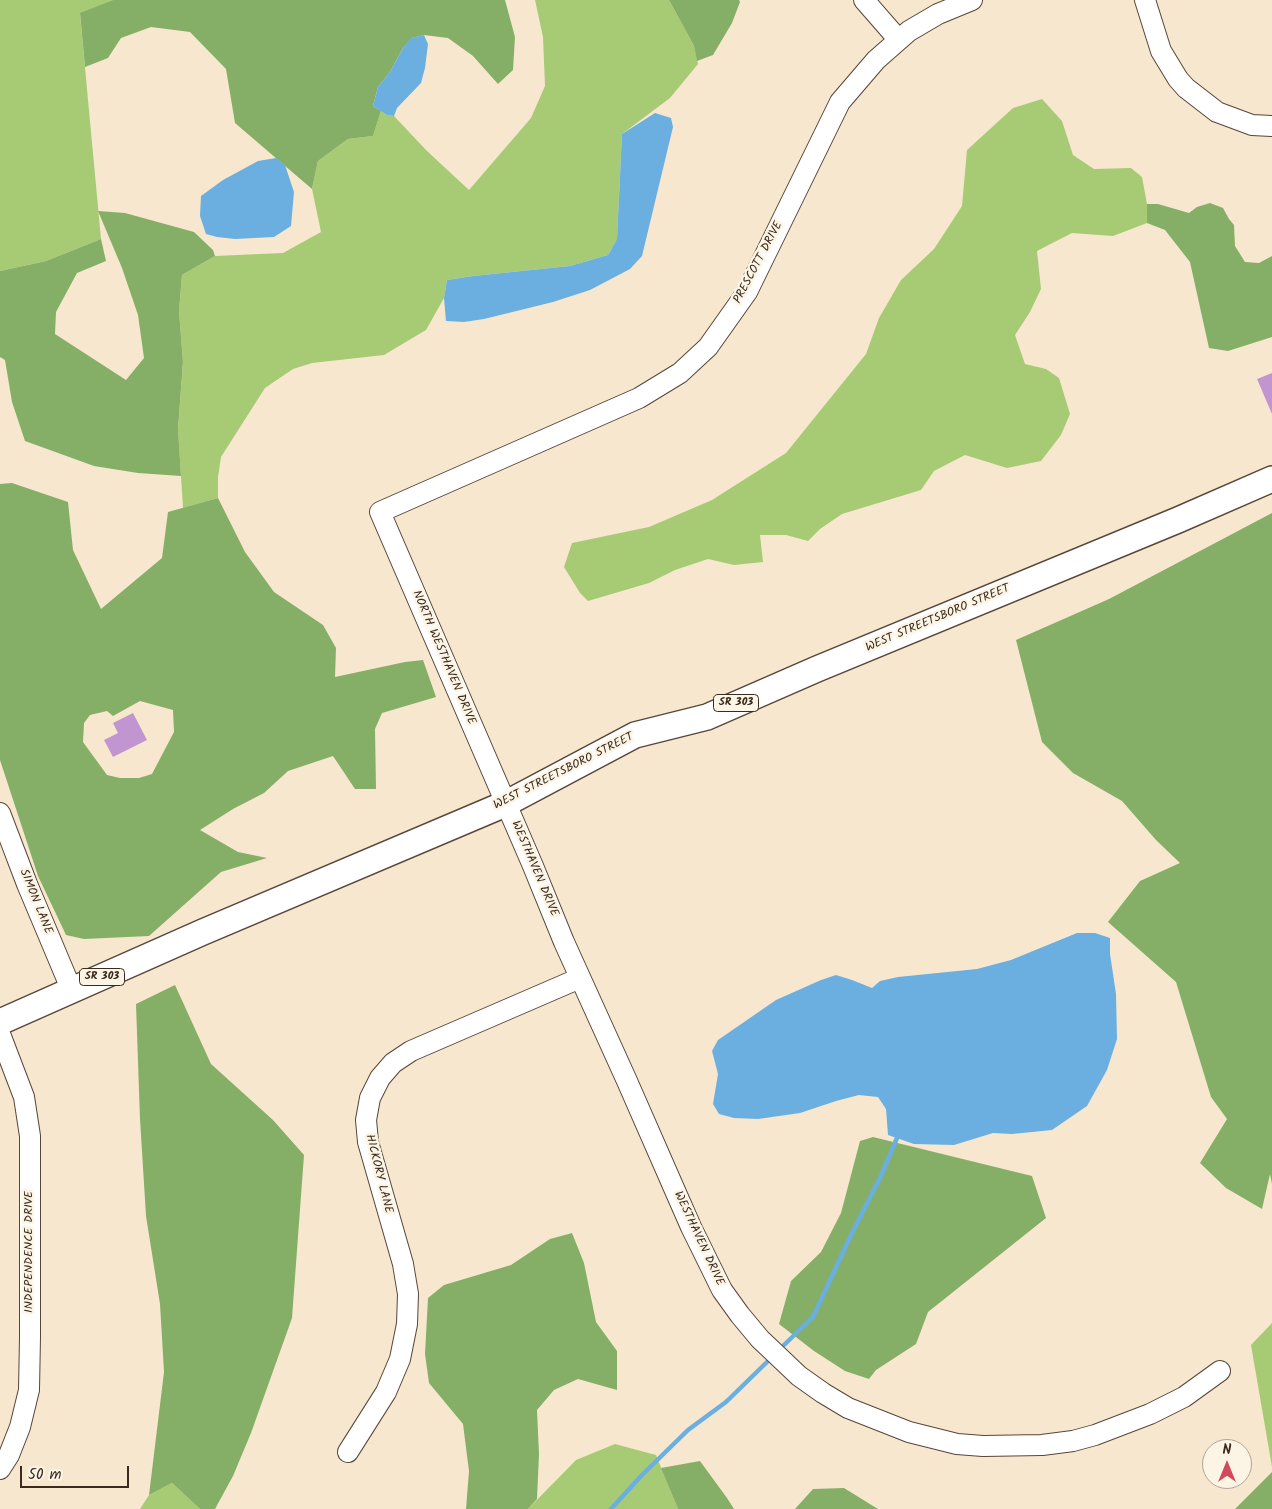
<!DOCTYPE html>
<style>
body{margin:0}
#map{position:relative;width:1272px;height:1509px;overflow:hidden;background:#f7e7cf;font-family:Kalam,sans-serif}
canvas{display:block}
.north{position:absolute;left:1202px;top:1439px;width:50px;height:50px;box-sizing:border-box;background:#fcf5e5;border:1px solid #afa495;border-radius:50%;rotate:0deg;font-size:14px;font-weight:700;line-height:20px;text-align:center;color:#3b2a1e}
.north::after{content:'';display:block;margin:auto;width:18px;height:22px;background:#d1495b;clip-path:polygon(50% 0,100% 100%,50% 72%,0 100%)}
.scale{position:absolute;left:20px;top:1466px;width:109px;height:22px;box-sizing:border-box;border:2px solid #3b2a1e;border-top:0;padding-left:6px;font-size:15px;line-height:18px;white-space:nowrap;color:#3b2a1e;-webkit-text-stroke:4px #fcf5e5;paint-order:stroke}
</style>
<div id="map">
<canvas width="1272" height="1509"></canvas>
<div class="north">N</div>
<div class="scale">50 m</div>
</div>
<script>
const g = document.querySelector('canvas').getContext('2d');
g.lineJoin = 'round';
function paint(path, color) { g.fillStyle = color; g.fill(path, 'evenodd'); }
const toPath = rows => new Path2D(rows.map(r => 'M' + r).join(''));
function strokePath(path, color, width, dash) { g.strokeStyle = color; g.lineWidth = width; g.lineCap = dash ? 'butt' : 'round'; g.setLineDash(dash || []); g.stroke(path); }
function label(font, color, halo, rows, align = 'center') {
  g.font = font + ' Kalam,sans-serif'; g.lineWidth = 5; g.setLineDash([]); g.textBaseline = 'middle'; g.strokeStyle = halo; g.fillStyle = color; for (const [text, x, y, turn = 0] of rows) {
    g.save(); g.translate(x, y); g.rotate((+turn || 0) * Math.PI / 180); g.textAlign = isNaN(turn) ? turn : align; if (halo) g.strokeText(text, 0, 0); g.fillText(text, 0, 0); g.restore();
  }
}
const green = toPath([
 [0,0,113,0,80,14,101,239,46,261,0,271],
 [535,0,669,0,694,46,698,64,670,98,622,134,617,239,608,255,570,266,473,276,447,280,444,298,426,330,384,355,312,363,293,369,265,388,221,457,218,477,218,498,183,508,178,430,183,362,179,311,182,275,215,256,283,253,321,232,312,189,318,161,348,139,373,136,381,111,387,115,394,116,426,150,469,190,531,118,545,86,543,37],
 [1042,99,1062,121,1073,155,1094,169,1131,168,1142,177,1147,204,1147,223,1113,236,1072,233,1037,251,1041,289,1030,312,1015,335,1025,364,1046,369,1059,378,1070,414,1061,435,1041,461,1007,468,965,455,934,471,921,490,842,514,820,529,808,541,786,535,760,535,763,562,734,565,708,559,675,570,649,583,588,601,580,593,564,567,572,543,649,527,712,500,786,453,866,354,879,318,901,280,934,249,962,206,967,150,1013,108],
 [1272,1323,1272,1467,1251,1345],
 [615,1444,656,1455,678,1509,528,1509,576,1460],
 [172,1483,200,1509,140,1509,149,1495]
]);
const forest = toPath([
 [113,0,505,0,515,37,513,70,498,84,473,56,448,38,424,35,412,38,403,48,390,72,378,87,373,106,381,111,373,136,348,139,318,161,312,189,235,123,226,69,190,32,151,27,121,38,108,58,85,67,80,13],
 [669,0,739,0,740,2,732,23,713,55,697,61,694,46],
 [1210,203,1223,208,1229,219,1234,225,1235,246,1245,262,1259,263,1272,256,1272,337,1228,351,1209,348,1190,262,1165,230,1147,223,1147,204,1158,204,1189,213,1197,207],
 [98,211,125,213,194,232,213,250,215,256,182,275,179,311,183,362,178,429,181,476,138,473,94,466,25,441,12,402,5,360,0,357,0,271,46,261,101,239,106,261,77,273,56,312,55,334,126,380,144,358,138,315,122,268],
 [12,483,68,502,73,550,101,609,162,558,168,512,218,498,245,552,274,592,323,625,336,648,335,677,405,662,423,660,436,697,382,713,375,729,376,789,355,789,333,756,288,771,264,793,233,809,200,830,238,852,267,858,221,872,149,936,84,939,66,935,38,876,0,760,0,484],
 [140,701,173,710,174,732,152,774,139,778,120,778,107,775,83,742,84,723,90,715,107,711,113,716],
 [1272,513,1272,1184,1270,1174,1262,1209,1226,1188,1200,1163,1227,1119,1211,1097,1176,982,1108,922,1140,881,1180,863,1156,840,1122,801,1073,773,1042,742,1016,640,1109,599],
 [175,985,211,1064,273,1120,304,1155,292,1318,251,1433,233,1476,215,1509,200,1509,172,1483,149,1495,164,1372,160,1304,146,1216,140,1119,136,1004],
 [873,1137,1032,1176,1046,1218,928,1312,916,1344,876,1370,869,1379,845,1371,814,1351,779,1324,791,1281,821,1252,841,1213,860,1141],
 [572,1233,584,1263,596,1322,617,1351,617,1390,578,1379,554,1390,537,1410,539,1454,537,1499,528,1509,466,1509,469,1471,463,1424,429,1383,425,1354,428,1298,444,1285,511,1265,550,1239],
 [700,1461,727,1498,734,1509,678,1509,661,1468],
 [1272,1472,1272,1509,1235,1509],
 [844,1488,878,1509,795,1509,813,1489]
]);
const water = toPath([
 [424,35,428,44,425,68,421,83,397,108,394,116,387,115,373,106,378,87,390,72,403,48,411,38],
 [655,113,671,118,673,127,642,256,630,269,590,290,553,302,484,319,464,322,446,321,444,298,447,280,473,276,570,266,608,255,617,239,622,134],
 [276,158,285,165,294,192,291,226,274,237,235,239,217,237,206,234,200,216,201,196,223,180,258,161],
 [1077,933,1095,933,1110,938,1110,954,1116,994,1117,1039,1107,1070,1087,1106,1052,1130,1012,1134,993,1133,954,1145,914,1144,888,1135,886,1109,878,1097,859,1095,836,1101,800,1113,758,1119,734,1118,719,1114,713,1104,718,1074,712,1051,718,1040,776,1000,821,980,836,975,852,980,872,988,880,981,898,977,977,969,1011,960]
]);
const stream = toPath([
 [784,1345,813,1317,851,1235,880,1178,897,1138],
 [611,1509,642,1475,688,1430,726,1402,767,1362]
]);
const building = toPath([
 [1272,373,1272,414,1257,379],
 [133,713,147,740,113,757,104,740,118,733,113,723]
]);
const minor = toPath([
 [864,0,898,39],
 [972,0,938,14,909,31,876,60,840,102,747,292,708,347,680,373,639,398,380,512,533,866,564,942,627,1081,691,1227,722,1290,740,1315,760,1339,799,1376,823,1393,848,1408,909,1432,957,1444,983,1446,1042,1445,1073,1441,1095,1435,1150,1414,1184,1397,1220,1371],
 [1145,0,1161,51,1178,79,1186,88,1217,112,1252,125,1272,126],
 [0,813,27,884,72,991],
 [0,1034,24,1097,30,1136,30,1337,29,1390,20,1427,9,1455,0,1469],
 [348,1452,386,1392,400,1359,407,1324,408,1294,403,1264,368,1142,366,1120,370,1098,380,1078,393,1063,411,1051,580,978]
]);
const major = toPath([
 [0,1022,203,932,505,804,635,735,707,717,817,669,1178,520,1272,479]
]);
const shields = [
 [736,703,45],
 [102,977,45]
];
const shieldNames = [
 ["SR 303",736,703],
 ["SR 303",102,977]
];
const streetNames = [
 ["PRESCOTT DRIVE",759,263,-62],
 ["WEST STREETSBORO STREET",938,619,-23],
 ["NORTH WESTHAVEN DRIVE",443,658,67],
 ["WEST STREETSBORO STREET",564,772,-27],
 ["WESTHAVEN DRIVE",534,869,67],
 ["SIMON LANE",35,902,68],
 ["HICKORY LANE",378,1174,76],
 ["WESTHAVEN DRIVE",698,1239,65],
 ["INDEPENDENCE DRIVE",30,1252,-90]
];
paint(green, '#a7cb75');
paint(forest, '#85af66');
paint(water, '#6bafe0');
strokePath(stream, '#6bafe0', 4.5);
paint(building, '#c195d0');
strokePath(minor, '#574639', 22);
strokePath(major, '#574639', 28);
strokePath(minor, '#fff', 20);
strokePath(major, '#fff', 25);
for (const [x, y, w] of shields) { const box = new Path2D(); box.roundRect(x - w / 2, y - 8.5, w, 17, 4); g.fillStyle = '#fcf5e5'; g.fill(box); strokePath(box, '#3b2a1e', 1); }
label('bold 11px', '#3b2a1e', null, shieldNames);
label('12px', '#3b2a1e', '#fcf5e5', streetNames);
</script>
